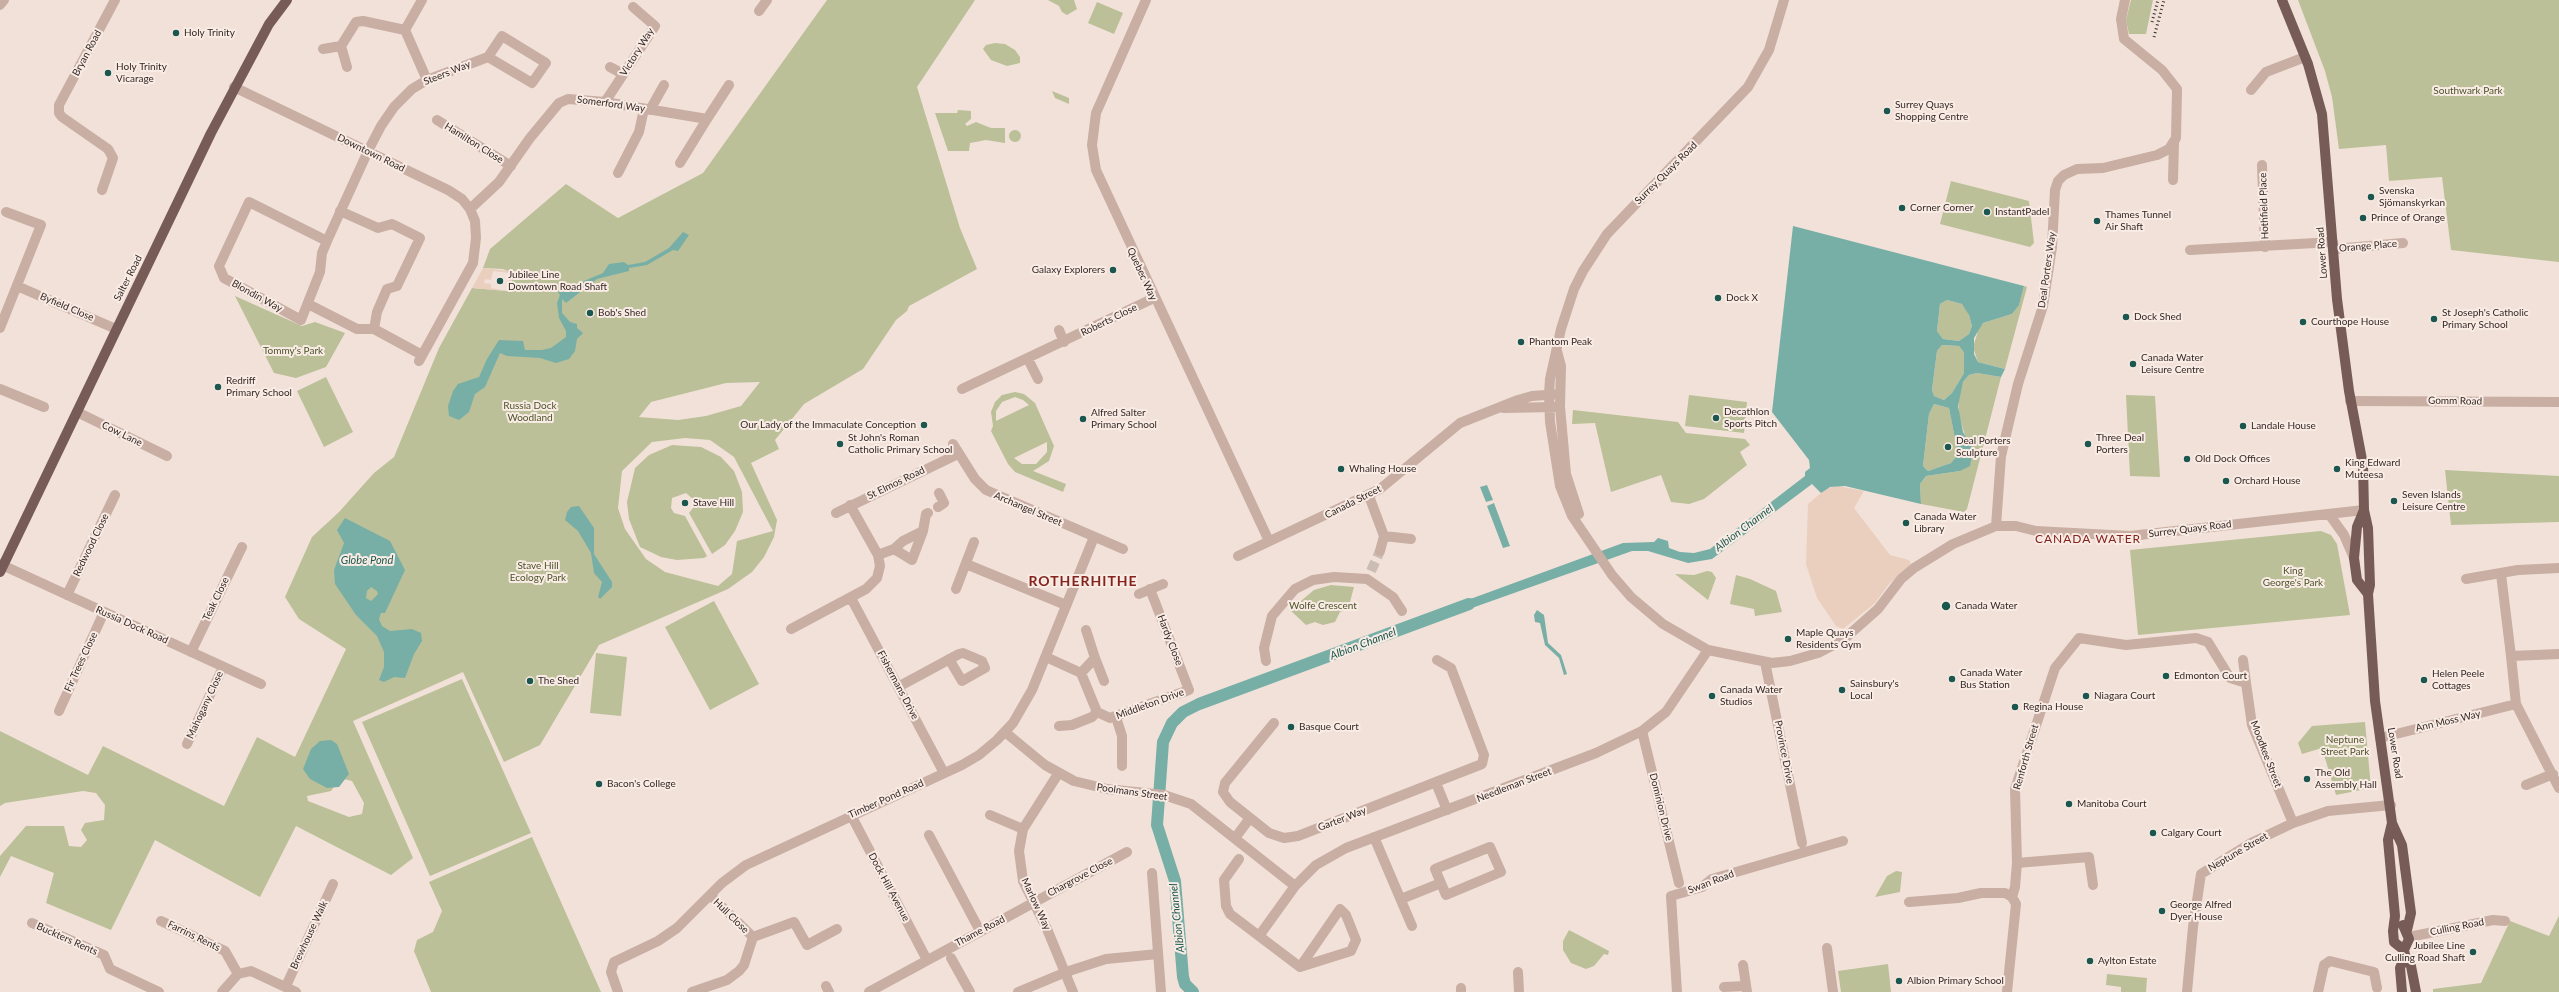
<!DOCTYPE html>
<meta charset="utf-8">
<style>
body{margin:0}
canvas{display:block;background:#f1e1d8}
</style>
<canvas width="2559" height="992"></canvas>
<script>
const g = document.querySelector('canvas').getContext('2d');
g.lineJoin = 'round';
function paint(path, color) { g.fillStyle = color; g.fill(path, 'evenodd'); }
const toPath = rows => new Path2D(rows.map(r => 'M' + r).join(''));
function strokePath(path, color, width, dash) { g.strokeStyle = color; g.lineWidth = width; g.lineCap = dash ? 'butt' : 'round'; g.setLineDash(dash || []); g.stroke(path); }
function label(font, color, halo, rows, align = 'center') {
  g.font = font + ' Lato,sans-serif'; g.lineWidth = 4; g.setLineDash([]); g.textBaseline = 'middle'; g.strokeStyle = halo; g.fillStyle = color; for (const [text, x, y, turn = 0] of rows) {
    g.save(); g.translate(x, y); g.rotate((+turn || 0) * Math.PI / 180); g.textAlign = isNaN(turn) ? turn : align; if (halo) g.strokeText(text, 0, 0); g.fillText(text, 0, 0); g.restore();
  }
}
const green = toPath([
 [827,0,975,0,917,87,960,228,977,269,909,306,907,311,896,320,863,369,804,404,775,440,779,449,751,463,777,520,774,537,764,557,752,572,728,589,599,645,540,745,504,762,463,672,353,721,413,858,391,875,296,826,260,897,155,840,111,930,46,903,54,873,11,856,0,877,0,856,26,826,64,826,69,846,81,847,87,840,81,830,85,823,104,820,105,805,96,793,83,791,5,803,0,806,0,731,88,775,103,746,224,806,257,737,295,757,346,649,299,619,285,597,312,537,339,512,374,473,394,457,439,348,472,288,507,291,511,285,512,273,503,269,483,268,490,249,566,184,618,218,703,173],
 [760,382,741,406,706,416,678,420,639,417,651,402,726,383],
 [685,438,710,440,734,457,773,531,737,541,732,574,718,586,665,572,646,559,625,529,618,508,622,471,652,442],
 [340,778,352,781,364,803,362,814,349,817,308,801,307,796,331,791],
 [1048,0,1074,0,1077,9,1067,15,1062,12,1059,6],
 [2131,0,2153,0,2146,34,2129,34,2126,20],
 [2298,0,2559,0,2559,262,2451,250,2442,177,2389,181,2386,145,2339,149,2332,97,2325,71],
 [1097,2,1123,13,1114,34,1088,23],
 [995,43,1005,44,1015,50,1020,57,1020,63,1007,66,991,60,983,49,986,45],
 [1052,91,1069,98,1069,104,1055,98],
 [958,110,971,111,971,119,965,124,967,126,976,122,991,128,1005,128,1005,143,986,140,970,143,969,151,948,151,935,113,957,113],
 '1009 136a6 6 0 1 1 12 0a6 6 0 1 1-12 0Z',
 [1951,181,2029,201,2034,243,2030,247,1940,224],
 [2024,286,2027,287,2005,369,1978,362,1973,347,1979,328,1983,323,2012,314,2019,304],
 [235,296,302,326,315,322,345,333,326,367,296,378,274,373],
 [1947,300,1962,304,1967,309,1969,315,1972,326,1969,334,1959,341,1943,339,1937,331,1940,304],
 [1942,345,1959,346,1964,351,1964,373,1952,393,1944,400,1934,396,1932,390,1937,351],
 [1977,373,2001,377,1967,509,1964,512,1921,504,1920,484,1926,476,1960,471,1966,439,1959,415,1958,394,1963,382,1969,375],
 [326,377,353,432,324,447,297,391],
 [1015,392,1024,394,1035,403,1054,446,1049,461,1033,471,1066,484,1063,492,1015,472,1008,464,991,431,993,426,991,412,995,402,1002,395],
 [1015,397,1023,400,1029,405,996,421,996,411,1002,402],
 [1047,442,1047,452,1036,464,1022,464,1014,458],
 [1689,395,1747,402,1744,433,1685,426],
 [2126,395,2155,396,2160,477,2130,476],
 [1934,404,1949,408,1958,454,1951,463,1928,471,1923,466,1929,414],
 [1573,410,1678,422,1686,433,1745,439,1750,445,1740,452,1747,465,1704,499,1689,504,1671,502,1661,475,1611,492,1595,423,1572,424],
 [672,445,701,447,721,457,734,471,742,492,743,512,735,531,725,545,712,554,689,513,693,508,694,500,686,493,672,498,671,508,674,513,685,516,707,556,704,558,677,560,661,557,640,547,629,519,627,502,635,468,649,455],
 [2445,470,2559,476,2559,522,2451,525],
 [2321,531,2331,535,2337,544,2350,615,2138,635,2130,550],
 [1707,571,1712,572,1716,578,1708,600,1675,574,1694,575],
 [1736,575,1750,579,1776,591,1782,612,1755,616,1754,609,1730,604],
 [1331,585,1354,587,1348,609,1340,612,1335,622,1323,625,1315,622,1306,625,1290,610,1314,590],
 [714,601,759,684,710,710,665,627],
 [596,653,627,657,621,716,590,713],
 [462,679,531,833,430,876,362,722],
 [2365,722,2371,788,2336,795,2322,748,2302,754,2298,743,2312,726],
 [532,837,601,992,431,992,414,951,417,940,433,932,442,911,429,882],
 [1896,871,1902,872,1900,892,1875,897,1887,876],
 [2559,916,2559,992,2433,992,2433,989,2481,983,2510,921,2549,936],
 [1569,930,1609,951,1608,955,1604,954,1594,966,1586,969,1571,963,1563,950,1563,941],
 [1888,964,1891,992,1841,992,1838,971],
 [2107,974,2147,978,2146,992,2121,992,2121,987,2106,985]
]);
const plaza = toPath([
 [483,268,510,271,513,276,511,285,508,288,509,273,493,271,491,280,485,279,484,283,491,284,491,288,507,291,472,288],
 [1838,486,1864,491,1854,508,1890,555,1909,560,1911,564,1889,584,1875,603,1843,629,1836,626,1817,598,1806,564,1808,504,1827,488]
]);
const water = toPath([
 [1793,226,2024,286,2019,305,2012,314,1983,323,1974,338,1974,354,1978,362,2005,369,2001,377,1977,373,1969,375,1963,382,1958,406,1963,432,1973,450,1970,466,1960,471,1926,476,1920,484,1921,504,1845,486,1830,487,1821,493,1812,484,1712,559,1688,563,1648,551,1632,551,1455,614,1454,605,1623,543,1654,542,1658,538,1668,541,1669,548,1680,552,1694,553,1710,549,1805,476,1805,472,1810,468,1809,460,1772,412],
 [1947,300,1962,304,1969,315,1972,326,1969,334,1959,341,1943,339,1937,331,1940,304],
 [1942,345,1959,346,1964,352,1964,373,1952,393,1944,400,1934,396,1932,390,1937,351],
 [1934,404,1949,408,1958,454,1951,463,1928,471,1923,466,1929,414],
 [683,232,689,235,678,251,673,250,647,265,629,268,629,271,597,279,566,303,562,299,562,313,570,322,577,324,577,328,583,333,577,339,575,351,569,359,556,363,540,358,507,356,500,353,485,387,475,394,469,412,459,420,449,416,448,406,453,391,458,384,479,377,487,359,499,340,523,341,525,350,542,350,551,348,566,337,566,331,559,318,557,303,560,295,558,292,603,273,609,264,624,262,628,265,645,262,669,248],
 [1487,485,1493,500,1486,502,1480,487],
 [1494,503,1510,546,1503,548,1487,506],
 [579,506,594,528,594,554,612,582,612,587,600,599,598,597,602,582,594,573,591,553,578,531,565,520,567,512,571,507],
 [345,518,390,541,405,570,385,613,381,613,379,619,382,626,390,631,412,629,421,633,422,641,414,654,405,678,394,677,384,682,379,680,384,667,384,652,377,636,356,615,335,584,334,570,344,543,337,530],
 [371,587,377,591,378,594,371,601,366,598,367,591],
 [1537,610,1544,615,1548,643,1561,655,1567,674,1564,675,1559,658,1545,645,1540,623,1535,622,1534,615],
 [331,740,337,744,349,774,339,787,327,788,310,779,303,769,311,749,320,741]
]);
const canal = toPath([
 [1193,992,1185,984,1183,977,1175,881,1157,825,1163,742,1172,723,1183,712,1199,704,1469,604]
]);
const minorTunnel = toPath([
 [1371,571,1380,551]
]);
const minor = toPath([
 [422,0,405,30,427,80],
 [1146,0,1096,113,1092,145,1096,170,1269,541],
 [1784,0,1769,50,1748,87,1607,234,1583,271,1574,289,1561,329,1550,379,1549,394,1550,422,1560,486,1572,516,1612,575,1631,597,1663,624,1708,650,1772,663,1790,661,1818,653,1843,640,1878,609,1901,579,1914,568,1953,544,1996,526,2016,526,2036,531,2130,536,2364,510],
 [0,5,4,0],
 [759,11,767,0],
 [323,49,341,46],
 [347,67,341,46,356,22,363,21,405,30],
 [610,67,623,74],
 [234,87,448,190,462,199,470,209,475,221,476,238,473,263,419,361],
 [2251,90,2266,72,2305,57],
 [605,102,655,26,633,7],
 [650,110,664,85],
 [437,120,511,166],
 [680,163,707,119],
 [2262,165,2265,247],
 [618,173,639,132,644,109],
 [2173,180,2174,143],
 [102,190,113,158,108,149,62,117,59,113,59,105,115,0],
 [470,209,499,182,530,138,559,103,568,99,605,102,707,119,729,85],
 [340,211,378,228,392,224,420,238,397,286,387,289,377,312,374,329],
 [327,241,249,202,219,266,224,278,301,320,320,272,322,253,327,241,368,151,381,126,394,107,412,89,427,80,488,57,532,83,546,63,502,36,488,57],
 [2334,249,2403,243],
 [2190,250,2333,242],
 [17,286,116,329],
 [308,304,357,329,374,329,422,355],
 [0,328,41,225,6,212],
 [1059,330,1064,342],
 [1557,351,1561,366,1560,407,1566,474,1579,514],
 [1028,359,1038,379],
 [0,389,44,407],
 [962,389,1154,298],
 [2350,401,2559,402],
 [1503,408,1555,407],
 [77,412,167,456],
 [953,444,975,479,986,490,1123,549],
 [1369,496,1384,536,1411,539],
 [938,507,944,503,939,493],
 [836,513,958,454],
 [2329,514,2344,535,2354,558],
 [1996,526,2001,456,2018,384,2043,306,2052,247,2055,190,2058,181,2064,175,2077,169,2103,168,2157,155,2169,149,2176,138,2177,89,2162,70,2124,39,2121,19,2125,0],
 [923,531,926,514,928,513],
 [1380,551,1384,536],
 [878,555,894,549,903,541,923,531,912,560,894,549],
 [1238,556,1380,489,1460,423,1518,400,1532,396,1559,394],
 [0,564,261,684],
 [966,564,1066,605],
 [2501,574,2511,656,2559,654],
 [2466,579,2518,570,2559,568],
 [956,589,974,542],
 [1139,594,1163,584],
 [67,595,115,495],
 [851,598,944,773],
 [791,629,866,589,877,578,880,566,878,555,850,505],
 [191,652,242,547],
 [1046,657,1081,673,1097,712,1110,718,1189,690,1150,589],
 [1095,658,1104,681],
 [2243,660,2246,683],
 [1266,661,1264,648,1272,616,1295,589,1313,580,1334,577,1367,579,1393,597,1402,611],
 [1765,662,1802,843],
 [1081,673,1095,658,1086,630],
 [898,687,959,654,963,653,982,661,985,668,962,681,949,659],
 [2516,704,2559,788],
 [59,711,104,612],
 [1116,717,1122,736,1122,766],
 [1274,723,1225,783,1223,792,1230,802,1269,833,1284,838,1298,836,1482,764,1484,755,1451,668,1437,660],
 [1059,726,1072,725,1092,717,1097,712],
 [1642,731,1679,883],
 [1005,732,1045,765,1074,781,1107,789,1164,795,1191,804,1295,886],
 [2380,738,2516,704,2511,656],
 [187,744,223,667],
 [1058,774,1023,829,1019,851,1023,881,1047,929,1073,992],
 [1436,783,1447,810],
 [2526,785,2553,774],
 [851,815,927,960],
 [990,815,1023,829],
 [929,835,980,931],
 [1374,837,1412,926],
 [1235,838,1250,818],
 [1490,847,1501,872,1446,895,1435,869,1490,847],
 [1239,859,1224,880,1226,906,1230,914,1300,967],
 [2017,863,2089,857,2093,885],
 [1152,873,1161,992],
 [710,895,753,937],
 [2012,897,2015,887,2017,863,2015,789,2055,668,2079,638,2126,645,2196,638,2208,642,2230,678,2246,683,2252,725,2293,823],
 [1401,899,1441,883],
 [1909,902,1958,898,1981,893,2005,893,2012,897,2016,904,2007,992],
 [1340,909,1346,915,1356,940,1351,951,1300,967,1340,909],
 [161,921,225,951,238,974],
 [32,923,104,955,110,969,159,992],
 [1259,936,1295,886,1316,865,1346,848,1596,753,1642,731,1666,712,1708,650],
 [753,937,794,922,807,945,837,929],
 [2409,937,2493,920,2505,921],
 [1827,948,1833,992],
 [951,958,970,992],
 [1743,965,1747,992],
 [1518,972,1519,992],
 [286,986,333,884],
 [826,986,829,992],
 [1724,987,1746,986],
 [1461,988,1461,992],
 [222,992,238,974,251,971,296,992],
 [618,992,611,972,614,962,658,941,677,928,722,883,746,865,962,765,979,755,997,740,1013,723,1032,690,1094,537],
 [692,992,727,980,739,971,744,965,753,937],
 [869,992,1127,852],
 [1018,992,1066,972,1106,959,1158,954],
 [1677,992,1671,896,1702,887,1712,879,1843,841],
 [2187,992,2193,927,2201,874,2251,843,2293,823,2328,811,2391,805],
 [2318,992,2324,965,2330,961,2374,972,2377,988]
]);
const major = toPath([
 [2282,0,2308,64,2322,114,2337,299,2349,391,2363,465,2364,510,2368,528,2370,585,2368,594,2375,701,2392,823,2388,840,2395,916,2393,931,2394,942,2404,950],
 [2364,510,2357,527,2354,558,2357,580,2368,594],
 [0,572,211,133,269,24,287,0],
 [2392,823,2402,845,2411,913,2407,930],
 [2403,925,2409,939,2404,950,2405,955,2411,966,2416,992],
 [2402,992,2400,968,2405,955]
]);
const rail = toPath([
 [2152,22,2158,0],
 [2154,37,2164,0]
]);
const markers = [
 [176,33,4,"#1b574f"],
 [108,73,4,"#1b574f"],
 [1887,111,4,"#1b574f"],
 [2371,197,4,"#1b574f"],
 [1902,208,4,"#1b574f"],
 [1987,212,4,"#1b574f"],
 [2363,218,4,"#1b574f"],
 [2097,221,4,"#1b574f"],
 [1113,270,4,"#1b574f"],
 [500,281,4,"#1b574f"],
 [1718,298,4,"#1b574f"],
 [590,313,4,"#1b574f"],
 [2126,317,4,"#1b574f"],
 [2434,319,4,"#1b574f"],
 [2303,322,4,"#1b574f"],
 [1521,342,4,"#1b574f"],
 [2133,364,4,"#1b574f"],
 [218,387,4,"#1b574f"],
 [1716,418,4,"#1b574f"],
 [1083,419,4,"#1b574f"],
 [924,425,4,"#1b574f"],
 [2243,426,4,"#1b574f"],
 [840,444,4,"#1b574f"],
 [2088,444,4,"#1b574f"],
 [1948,447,4,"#1b574f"],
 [2187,459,4,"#1b574f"],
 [1341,469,4,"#1b574f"],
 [2337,469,4,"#1b574f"],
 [2226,481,4,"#1b574f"],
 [2394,501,4,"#1b574f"],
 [685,503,4,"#1b574f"],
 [1906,523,4,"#1b574f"],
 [1946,606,5,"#1b574f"],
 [1788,639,4,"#1b574f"],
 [2166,676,4,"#1b574f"],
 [1952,679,4,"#1b574f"],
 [2424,680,4,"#1b574f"],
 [530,681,4,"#1b574f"],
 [1842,690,4,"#1b574f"],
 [1712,696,4,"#1b574f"],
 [2086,696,4,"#1b574f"],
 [2015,707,4,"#1b574f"],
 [1291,727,4,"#1b574f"],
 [2307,779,4,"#1b574f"],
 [599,784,4,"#1b574f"],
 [2069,804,4,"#1b574f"],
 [2153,833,4,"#1b574f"],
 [2162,911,4,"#1b574f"],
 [2473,952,4,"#1b574f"],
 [2090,961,4,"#1b574f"],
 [1899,981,4,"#1b574f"]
];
const poiNames = [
 ["Holy Trinity",184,33],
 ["Holy Trinity",116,67],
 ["Vicarage",116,79],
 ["Surrey Quays",1895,105],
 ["Shopping Centre",1895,117],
 ["Svenska",2379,191],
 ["Sjömanskyrkan",2379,203],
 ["Corner Corner",1910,208],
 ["InstantPadel",1995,212],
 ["Thames Tunnel",2105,215],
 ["Air Shaft",2105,227],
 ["Prince of Orange",2371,218],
 ["Galaxy Explorers",1105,270,"right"],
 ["Jubilee Line",508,275],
 ["Downtown Road Shaft",508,287],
 ["Dock X",1726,298],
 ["Bob's Shed",598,313],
 ["St Joseph's Catholic",2442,313],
 ["Primary School",2442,325],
 ["Dock Shed",2134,317],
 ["Courthope House",2311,322],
 ["Phantom Peak",1529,342],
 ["Canada Water",2141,358],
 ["Leisure Centre",2141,370],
 ["Redriff",226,381],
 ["Primary School",226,393],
 ["Decathlon",1724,412],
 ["Sports Pitch",1724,424],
 ["Alfred Salter",1091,413],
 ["Primary School",1091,425],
 ["Our Lady of the Immaculate Conception",916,425,"right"],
 ["Landale House",2251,426],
 ["St John's Roman",848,438],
 ["Catholic Primary School",848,450],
 ["Three Deal",2096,438],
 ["Porters",2096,450],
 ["Deal Porters",1956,441],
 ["Sculpture",1956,453],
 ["Old Dock Offices",2195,459],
 ["King Edward",2345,463],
 ["Muteesa",2345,475],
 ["Whaling House",1349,469],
 ["Orchard House",2234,481],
 ["Seven Islands",2402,495],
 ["Leisure Centre",2402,507],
 ["Stave Hill",693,503],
 ["Canada Water",1914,517],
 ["Library",1914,529],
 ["Canada Water",1955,606],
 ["Maple Quays",1796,633],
 ["Residents Gym",1796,645],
 ["Canada Water",1960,673],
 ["Bus Station",1960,685],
 ["Helen Peele",2432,674],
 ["Cottages",2432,686],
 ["Edmonton Court",2174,676],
 ["The Shed",538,681],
 ["Sainsbury's",1850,684],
 ["Local",1850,696],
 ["Canada Water",1720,690],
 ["Studios",1720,702],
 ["Niagara Court",2094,696],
 ["Regina House",2023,707],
 ["Basque Court",1299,727],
 ["The Old",2315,773],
 ["Assembly Hall",2315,785],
 ["Bacon's College",607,784],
 ["Manitoba Court",2077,804],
 ["Calgary Court",2161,833],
 ["George Alfred",2170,905],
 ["Dyer House",2170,917],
 ["Jubilee Line",2465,946,"right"],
 ["Culling Road Shaft",2465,958,"right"],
 ["Aylton Estate",2098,961],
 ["Albion Primary School",1907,981]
];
const streetNames = [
 ["Victory Way",637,52,-58],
 ["Bryan Road",87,53,-62],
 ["Steers Way",447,73,-22],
 ["Somerford Way",611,104,8],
 ["Hamilton Close",474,143,32],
 ["Downtown Road",371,153,26],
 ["Surrey Quays Road",1666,173,-45],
 ["Hothfield Place",2264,206,-92],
 ["Orange Place",2368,246,-5],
 ["Lower Road",2322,253,-94],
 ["Deal Porters Way",2047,270,-82],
 ["Quebec Way",1142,274,65],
 ["Salter Road",128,278,-63],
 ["Blondin Way",257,296,29],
 ["Byfield Close",67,307,23],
 ["Roberts Close",1109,320,-26],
 ["Gomm Road",2455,401,1],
 ["Cow Lane",122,434,26],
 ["St Elmos Road",896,483,-26],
 ["Canada Street",1353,502,-27],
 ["Archangel Street",1028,509,23],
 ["Surrey Quays Road",2190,529,-7],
 ["Redwood Close",91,545,-64],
 ["Teak Close",216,599,-64],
 ["Russia Dock Road",132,625,24],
 ["Hardy Close",1170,640,69],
 ["Fir Trees Close",81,662,-65],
 ["Fishermans Drive",898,685,62],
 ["Middleton Drive",1150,704,-20],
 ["Mahogany Close",205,705,-65],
 ["Ann Moss Way",2448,721,-13],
 ["Province Drive",1784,752,79],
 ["Lower Road",2395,753,81],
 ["Moodkee Street",2266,754,69],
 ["Renforth Street",2026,757,-74],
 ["Needleman Street",1514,785,-21],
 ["Poolmans Street",1132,792,8],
 ["Timber Pond Road",886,799,-24],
 ["Dominion Drive",1661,807,76],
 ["Garter Way",1342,819,-21],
 ["Neptune Street",2238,852,-30],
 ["Chargrove Close",1080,877,-28],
 ["Swan Road",1711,882,-21],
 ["Dock Hill Avenue",889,887,62],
 ["Marlow Way",1036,904,65],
 ["Hull Close",731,916,44],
 ["Culling Road",2457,927,-11],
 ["Thame Road",980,931,-28],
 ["Brewhouse Walk",309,935,-65],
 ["Farrins Rents",194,936,26],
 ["Buckters Rents",67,939,24]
];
const parkNames = [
 ["Southwark Park",2468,91],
 ["Tommy's Park",293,351],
 ["Russia Dock",530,406],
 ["Woodland",530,418],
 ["Stave Hill",538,566],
 ["Ecology Park",538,578],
 ["King",2293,571],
 ["George's Park",2293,583],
 ["Wolfe Crescent",1323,606],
 ["Neptune",2345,740],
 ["Street Park",2345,752]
];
const waterNames = [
 ["Albion Channel",1744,528,-37],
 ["Globe Pond",367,560],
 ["Albion Channel",1363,644,-21],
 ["Albion Channel",1177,918,-96]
];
const quarterNames = [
 ["CANADA WATER",2088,539]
];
const districtNames = [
 ["ROTHERHITHE",1083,581]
];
paint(green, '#bbc098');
paint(plaza, '#eacfbf');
paint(water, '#77afa7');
strokePath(canal, '#77afa7', 12);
strokePath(minorTunnel, '#cbbcb4', 10, [10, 5]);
strokePath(minor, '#c9aea4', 10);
strokePath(major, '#775b57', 10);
strokePath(rail, '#352826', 3, [1, 3]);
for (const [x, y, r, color] of markers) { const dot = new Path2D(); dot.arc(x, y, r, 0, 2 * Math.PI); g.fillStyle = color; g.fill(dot); strokePath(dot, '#f9ece5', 1.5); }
label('10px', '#352826', '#f9ece5', poiNames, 'left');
label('10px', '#352826', '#f9ece5', streetNames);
label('10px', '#4c532a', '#f9ece5', parkNames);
label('italic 11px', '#1b574f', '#f9ece5', waterNames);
g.letterSpacing = '1px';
label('12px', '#85231e', '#f9ece5', quarterNames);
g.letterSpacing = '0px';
g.letterSpacing = '1px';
label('bold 14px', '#85231e', '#f9ece5', districtNames);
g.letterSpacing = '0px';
</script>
